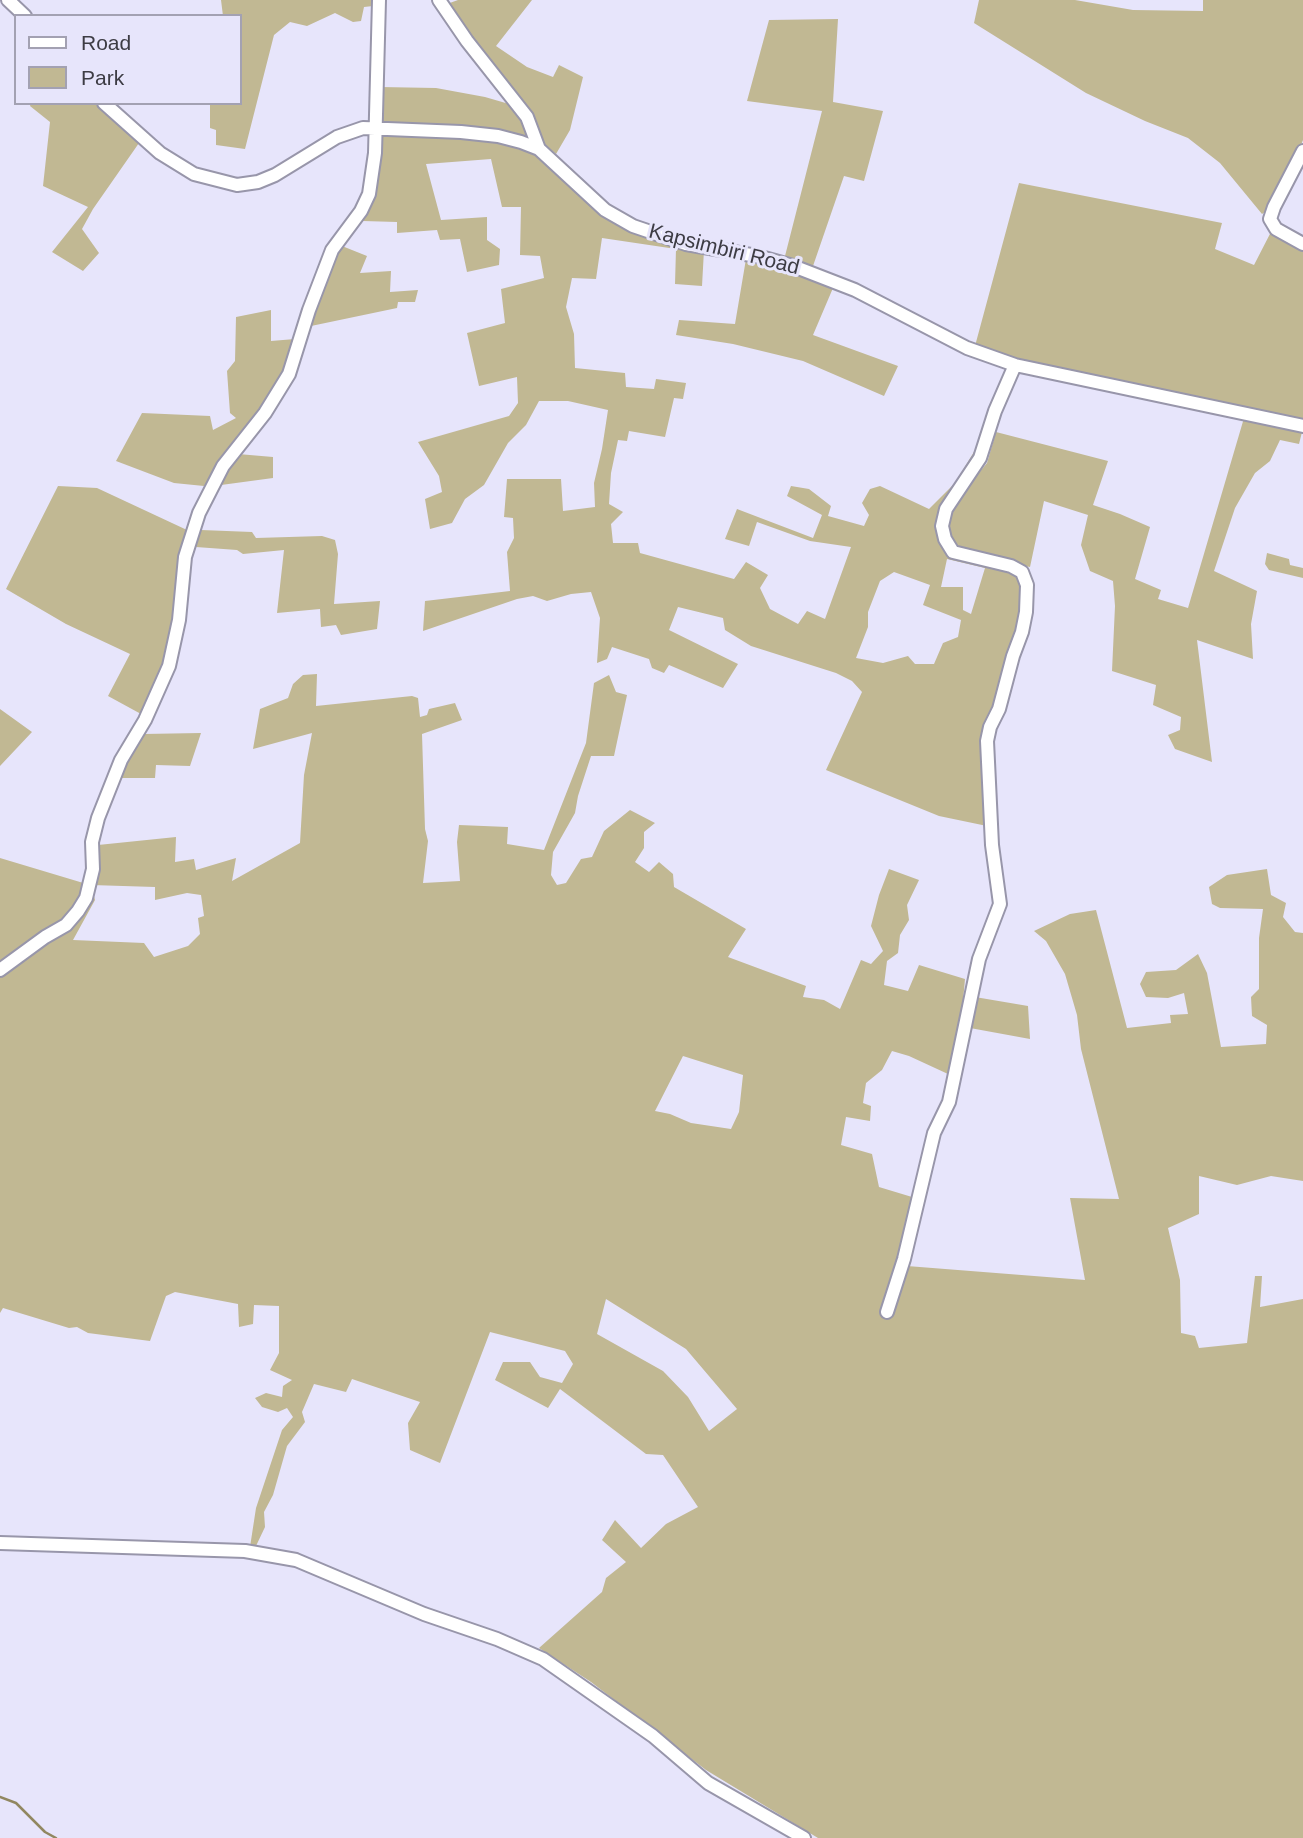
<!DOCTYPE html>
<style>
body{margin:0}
#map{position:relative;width:1303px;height:1838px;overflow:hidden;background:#e7e5fb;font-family:Helvetica,sans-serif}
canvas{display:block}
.legend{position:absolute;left:14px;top:14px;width:228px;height:91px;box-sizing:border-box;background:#e7e5fb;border:2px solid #a3a1b2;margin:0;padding:9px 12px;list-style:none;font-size:21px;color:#3d3c44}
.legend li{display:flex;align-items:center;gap:14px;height:35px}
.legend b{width:35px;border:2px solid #a3a1b2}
</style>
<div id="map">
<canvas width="1303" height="1838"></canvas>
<ul class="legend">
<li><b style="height:9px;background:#fff"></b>Road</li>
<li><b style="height:19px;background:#c1b893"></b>Park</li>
</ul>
</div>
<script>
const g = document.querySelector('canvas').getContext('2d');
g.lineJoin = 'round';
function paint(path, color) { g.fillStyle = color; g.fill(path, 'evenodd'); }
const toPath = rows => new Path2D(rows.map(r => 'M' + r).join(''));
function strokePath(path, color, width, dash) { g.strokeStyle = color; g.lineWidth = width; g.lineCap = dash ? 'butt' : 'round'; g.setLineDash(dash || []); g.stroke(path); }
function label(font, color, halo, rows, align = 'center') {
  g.font = font + ' Helvetica,sans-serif'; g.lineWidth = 6; g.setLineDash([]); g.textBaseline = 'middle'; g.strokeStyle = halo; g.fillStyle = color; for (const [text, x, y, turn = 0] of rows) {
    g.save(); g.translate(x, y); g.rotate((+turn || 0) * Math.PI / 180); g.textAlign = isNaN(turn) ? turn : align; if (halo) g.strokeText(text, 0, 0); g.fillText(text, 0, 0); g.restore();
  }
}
const green = toPath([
 [221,0,374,0,373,6,364,7,361,21,353,22,335,13,307,26,290,22,274,35,245,149,216,145,216,130,210,128,210,103,240,103,240,16,223,16],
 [444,0,447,4,458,0,532,0,496,46,527,67,553,77,559,65,583,77,570,130,556,154,543,143,535,122],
 [979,0,1075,0,1133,10,1203,11,1203,0,1303,0,1303,140,1293,165,1268,210,1262,214,1220,163,1188,138,1145,121,1086,93,974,23],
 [838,19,833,102,883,111,864,181,844,176,813,266,785,256,822,111,747,101,769,20],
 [380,87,436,88,485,97,509,104,523,119,530,138,491,130,380,121],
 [31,103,99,103,139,143,93,209,82,229,99,253,83,271,52,252,88,207,43,186,50,122,30,106],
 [383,132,474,137,528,148,555,169,586,201,605,216,704,250,702,286,675,284,676,249,602,238,596,279,572,278,566,307,574,334,575,368,625,373,626,387,654,389,656,379,686,383,683,399,674,398,665,437,629,431,627,441,618,440,611,473,609,504,623,512,611,524,613,543,638,543,640,553,734,579,746,562,768,575,760,588,770,609,798,624,807,611,825,619,851,547,810,541,757,522,749,546,725,539,737,509,813,538,822,515,787,496,791,486,809,489,831,506,828,516,864,526,869,515,862,503,870,489,880,486,929,509,955,483,983,437,980,451,944,505,946,551,1017,572,1022,581,1019,623,995,705,987,826,939,816,826,770,862,692,852,681,836,673,751,646,725,630,723,618,678,607,669,630,738,664,723,688,669,665,664,673,652,668,649,659,612,647,607,659,597,663,600,618,591,592,571,594,547,601,533,596,517,599,423,631,425,601,510,591,507,552,514,538,513,518,504,517,507,479,561,479,563,511,595,507,594,483,602,449,608,410,568,401,539,401,526,425,508,443,484,485,465,499,452,523,430,529,425,499,442,492,439,476,418,442,509,416,518,403,517,377,479,386,467,333,505,323,501,289,544,278,540,256,520,255,521,207,502,207,491,159,426,164,441,220,487,217,487,240,500,249,499,265,467,272,460,239,440,240,437,230,397,233,397,222,363,221,374,194],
 [947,559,985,568,971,614,963,610,963,587,941,587],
 [894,572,930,585,923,605,961,620,958,637,943,643,934,664,915,664,908,656,883,663,856,658,868,627,868,612,880,581],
 [1019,183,1222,223,1215,249,1254,265,1272,230,1303,247,1303,422,1193,396,1016,359,975,346],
 [342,246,367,256,360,273,391,271,390,292,418,290,415,302,398,302,397,308,311,326,331,263],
 [746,259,787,269,833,288,813,335,898,366,884,396,803,361,733,344,676,335,679,320,735,324],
 [271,310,271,341,295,339,286,371,264,408,204,486,174,483,116,461,142,413,210,416,213,430,236,418,230,413,227,371,235,361,236,317],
 [1244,418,1302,432,1299,444,1280,440,1270,461,1255,473,1235,508,1214,571,1257,591,1251,624,1253,659,1197,640,1212,762,1175,749,1168,735,1180,730,1181,717,1153,705,1156,685,1112,671,1115,606,1113,581,1090,571,1081,545,1088,515,1044,501,1030,567,960,552,953,545,948,531,947,517,955,502,987,463,996,432,1108,461,1093,505,1120,514,1150,527,1135,579,1161,590,1158,599,1188,608],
 [238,454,273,457,273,478,221,485,224,474],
 [58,486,97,488,187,530,176,581,174,629,163,669,141,714,108,696,130,654,66,624,6,589],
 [201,530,252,532,256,538,322,536,335,540,338,554,334,604,380,601,377,629,341,635,336,625,321,627,320,609,277,613,284,550,243,554,237,550,196,547],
 [1267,553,1289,559,1290,565,1303,568,1303,578,1269,570,1265,564],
 [317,674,316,706,412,696,418,698,420,717,427,715,429,709,455,703,462,720,422,734,425,829,428,841,423,883,460,881,457,842,459,825,508,827,507,844,544,850,586,743,594,683,609,675,616,692,627,695,614,756,591,756,578,796,575,813,553,852,551,875,557,885,566,883,581,859,592,857,604,831,630,810,655,823,644,832,644,848,635,862,649,872,659,862,673,874,674,887,746,929,728,957,806,986,803,997,824,1000,840,1009,861,960,871,964,883,951,871,926,879,895,889,869,919,880,907,905,909,920,900,935,898,953,887,961,884,985,908,991,919,965,965,979,962,1012,948,1074,909,1056,892,1051,882,1070,866,1083,863,1103,871,1106,870,1121,846,1117,841,1145,872,1154,879,1187,912,1197,897,1269,907,1266,1085,1280,1070,1198,1119,1199,1081,1049,1077,1015,1065,974,1046,941,1034,931,1070,914,1096,910,1127,1028,1171,1023,1170,1015,1188,1014,1184,993,1168,998,1146,997,1140,984,1146,972,1176,970,1198,954,1207,973,1221,1047,1266,1044,1267,1025,1252,1016,1251,997,1259,989,1259,938,1263,909,1220,908,1212,904,1209,887,1227,875,1267,869,1271,895,1286,903,1283,917,1295,932,1303,933,1303,1181,1271,1176,1237,1185,1199,1176,1199,1214,1168,1228,1180,1280,1181,1333,1195,1336,1199,1348,1247,1343,1255,1276,1262,1276,1260,1307,1303,1299,1303,1838,818,1838,706,1770,591,1682,539,1648,602,1592,606,1578,626,1562,602,1540,615,1520,641,1548,666,1524,698,1507,663,1455,646,1454,560,1389,548,1408,495,1380,503,1362,530,1362,540,1377,562,1383,573,1364,565,1351,490,1332,440,1463,410,1450,408,1423,420,1402,352,1379,346,1392,314,1384,302,1412,305,1422,287,1446,273,1495,264,1512,265,1527,256,1546,250,1547,256,1508,282,1430,293,1417,287,1408,278,1412,262,1407,255,1398,266,1393,282,1397,283,1386,292,1380,270,1370,279,1353,279,1306,254,1305,253,1324,239,1327,238,1304,175,1292,166,1296,150,1341,88,1333,77,1327,69,1328,3,1308,0,1313,0,858,90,885,99,864,98,845,176,837,175,862,194,859,196,870,236,858,232,881,300,843,304,775,312,733,253,749,260,709,288,698,293,684,303,675],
 [91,885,155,887,155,900,187,893,201,895,204,916,198,918,200,934,188,946,154,957,144,943,73,940,95,900],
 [683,1056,743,1075,739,1112,731,1129,691,1123,670,1114,655,1111],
 [606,1299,686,1349,737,1409,709,1431,688,1397,663,1371,597,1334],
 [0,709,32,732,0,766],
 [201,733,190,766,156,765,155,778,119,778,143,734],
 [975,997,1028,1006,1030,1039,970,1028]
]);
const stream = toPath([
 [0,1797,16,1803,45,1832,56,1838]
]);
const minor = toPath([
 [8,0,25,16],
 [439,0,467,41,527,117,539,149],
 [104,103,160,153,194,174,237,185,258,182,275,175,337,137,363,128,461,132,498,136,521,142,539,149,605,210,633,226,686,244,757,256,793,266,855,290,967,348,1015,365,1303,426],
 [1303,151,1274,207,1270,219,1276,229,1303,244],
 [0,970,45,937,66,925,78,911,86,898,93,869,92,842,98,818,121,760,145,720,169,666,179,620,185,557,199,513,223,466,265,413,289,374,309,310,332,250,361,211,369,194,375,153,379,0],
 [887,1312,904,1259,934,1133,949,1102,979,959,1000,904,992,845,987,741,990,727,999,709,1013,656,1022,632,1026,612,1027,585,1022,572,1011,566,953,552,945,539,942,526,946,509,980,458,995,411,1015,365],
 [0,1543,245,1551,296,1560,424,1614,497,1639,543,1659,653,1736,708,1783,804,1838]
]);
const streetNames = [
 ["Kapsimbiri Road",724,250,14]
];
paint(green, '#c1b893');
strokePath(stream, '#918760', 2.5);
strokePath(minor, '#9896aa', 16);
strokePath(minor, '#fff', 12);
label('21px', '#3d3c44', '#e7e5fb', streetNames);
</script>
